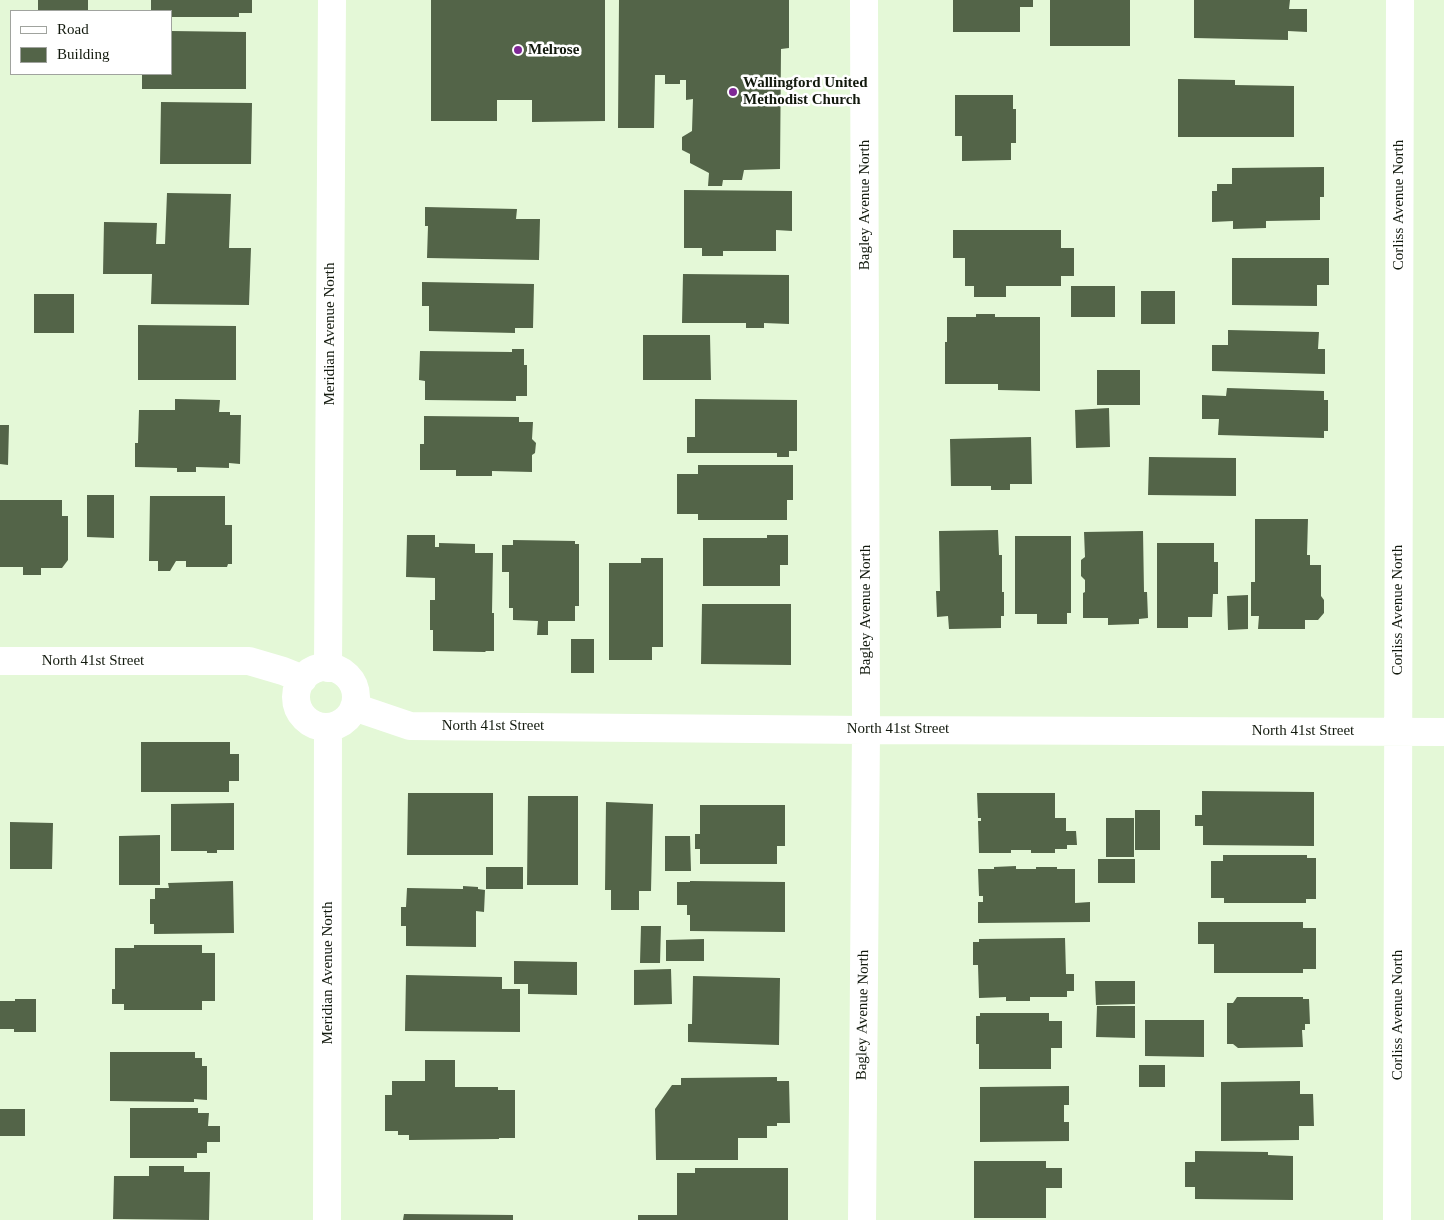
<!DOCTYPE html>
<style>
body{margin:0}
#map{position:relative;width:1444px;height:1220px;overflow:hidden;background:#e4f8d7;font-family:"Times New Roman",serif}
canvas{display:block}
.legend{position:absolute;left:10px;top:10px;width:162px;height:65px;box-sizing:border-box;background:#fff;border:1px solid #a0a39e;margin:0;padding:6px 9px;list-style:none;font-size:15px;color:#12190d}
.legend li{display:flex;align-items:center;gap:10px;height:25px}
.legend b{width:25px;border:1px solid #a0a39e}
</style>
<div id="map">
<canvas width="1444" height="1220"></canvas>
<ul class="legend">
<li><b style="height:6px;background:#fff"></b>Road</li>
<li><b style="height:14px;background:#536448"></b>Building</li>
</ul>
</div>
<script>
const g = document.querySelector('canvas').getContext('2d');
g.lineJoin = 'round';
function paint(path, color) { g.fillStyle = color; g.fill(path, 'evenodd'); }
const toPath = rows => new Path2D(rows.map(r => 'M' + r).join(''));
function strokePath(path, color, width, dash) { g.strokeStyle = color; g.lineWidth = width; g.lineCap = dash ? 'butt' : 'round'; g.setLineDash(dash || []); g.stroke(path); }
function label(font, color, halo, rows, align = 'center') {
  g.font = font + ' "Times New Roman",serif'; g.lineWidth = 5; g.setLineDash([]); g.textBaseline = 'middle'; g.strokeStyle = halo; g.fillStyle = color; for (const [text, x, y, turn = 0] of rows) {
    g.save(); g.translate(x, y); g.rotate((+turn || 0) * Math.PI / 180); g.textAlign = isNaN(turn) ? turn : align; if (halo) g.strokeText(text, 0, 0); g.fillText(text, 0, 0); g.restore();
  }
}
const building = toPath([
 [38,0,88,0,88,11,38,11],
 [151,0,252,0,252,13,239,13,239,17,171,17,171,11,151,11],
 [431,0,605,0,605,121,532,122,532,100,497,100,497,121,431,121],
 [619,0,789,0,789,48,781,49,780,169,744,170,742,180,723,180,722,186,708,186,709,173,690,163,690,154,682,150,682,137,692,131,693,99,686,100,686,80,680,80,680,84,665,84,665,75,655,75,654,128,618,128],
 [953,0,1033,0,1033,7,1020,7,1020,32,953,32],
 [1050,0,1130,0,1130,46,1050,46],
 [1194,0,1290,0,1289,9,1307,9,1307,32,1288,31,1288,40,1194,38],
 [171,31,246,32,246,89,142,89,142,74,171,74],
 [1178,79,1235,80,1235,85,1294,86,1294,137,1178,137],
 [955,95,1013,95,1013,109,1016,109,1016,143,1011,143,1011,160,962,161,962,136,955,136],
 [161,102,252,103,251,164,160,164],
 [1324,167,1324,197,1320,197,1320,220,1266,221,1266,228,1233,229,1233,221,1212,222,1212,191,1217,191,1217,184,1232,184,1232,168],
 [684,190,792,191,792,231,776,230,776,251,723,251,723,256,702,256,702,248,684,248],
 [167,193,231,194,229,248,251,248,249,305,151,304,152,274,103,274,104,222,157,223,156,244,165,244],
 [425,207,517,209,516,219,540,219,539,260,427,258,428,226,425,226],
 [953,230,1061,230,1061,248,1074,248,1074,276,1061,276,1061,286,1006,286,1006,297,974,297,974,286,965,286,965,258,953,258],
 [1232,258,1329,258,1329,285,1317,285,1317,306,1232,305],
 [683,274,789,275,789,324,764,323,764,328,746,328,746,323,682,323],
 [422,282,534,284,533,328,515,328,515,333,429,331,429,306,422,306],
 [1071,286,1115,286,1115,317,1071,317],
 [1141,291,1175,291,1175,324,1141,324],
 [34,294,74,294,74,333,34,333],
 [976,314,995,314,995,317,1040,317,1040,391,998,390,998,384,945,384,945,342,947,342,947,317,976,317],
 [138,325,236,326,236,380,138,380],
 [1228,330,1319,332,1318,349,1325,349,1325,374,1212,371,1212,345,1228,345],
 [643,335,710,335,711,380,643,380],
 [512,349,524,349,524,365,527,365,527,396,516,396,516,401,425,400,425,381,419,380,420,351,512,352],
 [1097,370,1140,370,1140,405,1097,405],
 [1227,388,1324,391,1324,400,1328,400,1328,431,1324,431,1324,438,1218,435,1219,419,1202,419,1202,395,1226,396],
 [175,399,220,400,219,412,230,412,230,415,241,415,240,464,229,463,229,468,196,467,196,472,177,472,177,468,135,467,135,443,138,443,139,410,175,410],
 [695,399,797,400,797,451,789,451,789,457,777,457,777,453,687,453,687,437,695,437],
 [1109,408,1110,447,1076,448,1075,410],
 [424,416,519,417,519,422,533,422,532,439,536,443,535,453,532,455,532,472,492,471,492,476,456,476,456,470,420,470,420,444,424,444],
 [0,425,9,425,8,465,0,464],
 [1031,437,1032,484,1010,484,1010,490,991,490,991,486,951,486,950,439],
 [1149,457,1236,458,1236,496,1148,495],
 [698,465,793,465,793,500,787,500,787,520,698,520,698,514,677,514,677,474,698,474],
 [87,495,114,495,114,538,87,537],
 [150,496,225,496,225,525,232,525,232,564,228,564,227,567,186,567,186,561,176,561,170,571,158,571,158,561,149,561],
 [0,500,62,500,62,516,68,516,68,560,62,568,41,568,41,575,23,575,23,567,0,567],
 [1255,519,1308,519,1307,555,1310,555,1310,565,1321,565,1321,596,1324,600,1324,613,1318,620,1305,620,1305,629,1258,629,1259,616,1251,616,1251,582,1255,582],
 [998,530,999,555,1002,555,1002,592,1004,592,1004,616,1001,616,1001,628,949,629,948,616,937,617,936,591,940,591,939,531],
 [1143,531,1144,592,1147,592,1148,618,1139,619,1139,624,1108,625,1108,618,1083,618,1083,593,1085,592,1085,580,1081,576,1081,560,1085,557,1084,532],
 [407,535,435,535,435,547,439,547,439,543,475,544,475,553,493,553,492,613,494,613,494,651,486,651,485,652,433,651,433,630,430,630,430,600,435,600,435,578,406,577],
 [767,535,788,535,788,565,780,565,780,586,703,586,703,538,767,538],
 [1015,536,1071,536,1071,613,1067,613,1067,624,1037,624,1037,614,1015,614],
 [513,540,575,541,575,544,579,544,579,606,575,606,575,621,548,621,548,635,537,635,538,621,513,620,513,608,509,608,509,572,502,572,502,545,513,545],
 [1157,543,1214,543,1214,562,1218,562,1218,594,1213,594,1212,617,1188,617,1188,628,1157,628],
 [641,558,663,558,663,647,652,647,652,660,609,660,609,563,641,563],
 [1248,595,1248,629,1228,630,1227,596],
 [702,604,791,604,791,665,701,664],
 [571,639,594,639,594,673,571,673],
 [141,742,230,742,230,754,239,754,239,781,229,781,229,792,141,792],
 [1202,791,1314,792,1314,846,1203,845,1203,826,1195,826,1195,815,1202,815],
 [408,793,493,793,493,855,407,855],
 [977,793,1055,793,1055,818,1066,818,1066,831,1076,831,1077,845,1067,845,1067,849,1055,849,1055,853,1031,853,1031,850,1011,850,1011,853,979,853,978,821,981,821,981,818,978,818],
 [528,796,578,796,578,885,527,885],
 [606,802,653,804,651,891,639,891,639,910,611,910,611,890,605,890],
 [234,803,234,850,217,850,217,853,207,853,207,851,171,851,171,804],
 [700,805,785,805,785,846,777,846,777,864,700,864,700,849,695,849,695,834,700,834],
 [1135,810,1160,810,1160,850,1135,850],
 [1106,818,1134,818,1134,857,1106,857],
 [10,822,53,823,52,869,10,869],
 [160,835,160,885,119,885,119,836],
 [665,836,690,836,691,871,665,871],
 [1223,855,1307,855,1307,858,1316,858,1316,899,1306,899,1306,903,1224,903,1224,898,1211,898,1211,861,1223,861],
 [1098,859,1135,859,1135,883,1098,883],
 [1016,866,1016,869,1036,869,1036,867,1057,867,1057,869,1075,869,1075,903,1090,902,1090,922,978,923,978,902,983,902,983,896,979,896,978,869,994,869,994,867],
 [486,867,523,867,523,889,486,889],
 [233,881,234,933,154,934,154,924,150,924,150,899,155,899,155,888,169,888,168,883],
 [690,881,785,882,785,932,690,931,690,915,687,915,687,905,677,905,677,882,690,882],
 [463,886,478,887,478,889,485,890,484,912,476,911,476,947,406,946,406,926,401,926,401,907,406,907,407,888,463,889],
 [1198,922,1303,922,1303,928,1316,928,1316,969,1303,969,1303,973,1214,973,1214,944,1198,944],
 [641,926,661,926,660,963,640,963],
 [1065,938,1066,974,1074,974,1074,991,1067,991,1067,997,1030,997,1030,1001,1006,1001,1006,997,979,998,978,965,973,965,973,942,979,942,979,939],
 [704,939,704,961,666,961,666,940],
 [134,945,202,945,202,953,215,953,215,1001,202,1001,202,1010,124,1010,124,1004,112,1004,112,989,115,989,115,948,134,948],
 [514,961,577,962,577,995,528,994,528,984,514,984],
 [671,969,672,1004,634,1005,634,970],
 [406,975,502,977,502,989,520,989,520,1032,405,1031],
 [693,976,780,978,779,1045,688,1042,688,1024,692,1024],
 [1095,981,1135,981,1135,1004,1096,1005],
 [1237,997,1303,997,1303,999,1309,999,1310,1024,1305,1024,1305,1030,1302,1030,1303,1047,1238,1048,1233,1044,1227,1044,1227,1003,1233,1003],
 [15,999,36,999,36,1032,14,1032,14,1029,0,1029,0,1001,15,1001],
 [1097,1006,1135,1006,1135,1038,1096,1037],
 [980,1013,1049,1013,1049,1021,1062,1021,1062,1048,1051,1048,1051,1069,979,1069,979,1044,976,1044,976,1016,980,1016],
 [1145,1020,1204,1020,1204,1057,1145,1056],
 [110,1052,195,1052,195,1058,202,1058,202,1066,207,1066,207,1100,194,1099,194,1102,110,1101],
 [425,1060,455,1060,455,1087,498,1087,498,1090,515,1090,515,1138,499,1138,499,1139,409,1140,409,1135,398,1135,398,1131,385,1131,385,1095,392,1095,392,1081,425,1081],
 [1139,1065,1165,1065,1165,1087,1139,1087],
 [777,1077,777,1081,789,1081,790,1123,777,1123,777,1126,767,1126,767,1138,738,1138,738,1160,656,1160,655,1109,672,1085,681,1085,681,1078],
 [1300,1081,1300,1094,1313,1094,1314,1126,1299,1126,1299,1140,1221,1141,1221,1082],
 [1069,1086,1069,1105,1064,1105,1064,1122,1069,1122,1069,1141,980,1142,980,1087],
 [130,1108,198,1108,198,1113,209,1113,208,1126,220,1126,220,1142,207,1142,207,1153,197,1153,197,1158,130,1158],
 [0,1109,25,1109,25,1136,0,1136],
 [1195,1151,1268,1152,1268,1155,1293,1156,1293,1200,1195,1199,1195,1187,1185,1187,1185,1162,1195,1162],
 [974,1161,1046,1161,1046,1168,1062,1168,1062,1188,1046,1188,1046,1218,974,1218],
 [149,1166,184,1166,184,1172,210,1172,209,1220,113,1219,114,1176,149,1176],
 [695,1168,788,1168,788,1220,638,1220,638,1215,677,1215,677,1173,695,1173],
 [404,1214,513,1215,513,1220,403,1220]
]);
const minor = toPath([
 [0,661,249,661,283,671,303,679],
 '296 697a30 30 0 1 1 60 0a30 30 0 1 1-60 0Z',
 [328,668,332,0],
 [354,707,410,726,866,730,1444,732],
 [327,1220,328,727],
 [862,1220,866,730,864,0],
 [1397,1220,1400,0]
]);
const markers = [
 [518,50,5,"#7f2896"],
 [733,92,5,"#7f2896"]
];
const poiNames = [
 ["Melrose",528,50],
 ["Wallingford United",743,83],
 ["Methodist Church",743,100]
];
const streetNames = [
 ["Bagley Avenue North",865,205,-90],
 ["Corliss Avenue North",1399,205,-90],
 ["Meridian Avenue North",330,334,-90],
 ["Bagley Avenue North",866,610,-90],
 ["Corliss Avenue North",1398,610,-90],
 ["North 41st Street",93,661],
 ["North 41st Street",493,726],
 ["North 41st Street",898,729],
 ["North 41st Street",1303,731],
 ["Meridian Avenue North",328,973,-90],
 ["Bagley Avenue North",863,1015,-89],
 ["Corliss Avenue North",1398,1015,-90]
];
paint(building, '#536448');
strokePath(minor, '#fff', 28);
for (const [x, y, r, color] of markers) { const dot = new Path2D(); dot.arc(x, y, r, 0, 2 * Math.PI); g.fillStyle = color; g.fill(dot); strokePath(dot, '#fff', 2); }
label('bold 15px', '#12190d', '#fff', poiNames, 'left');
label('15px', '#12190d', '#fff', streetNames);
</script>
